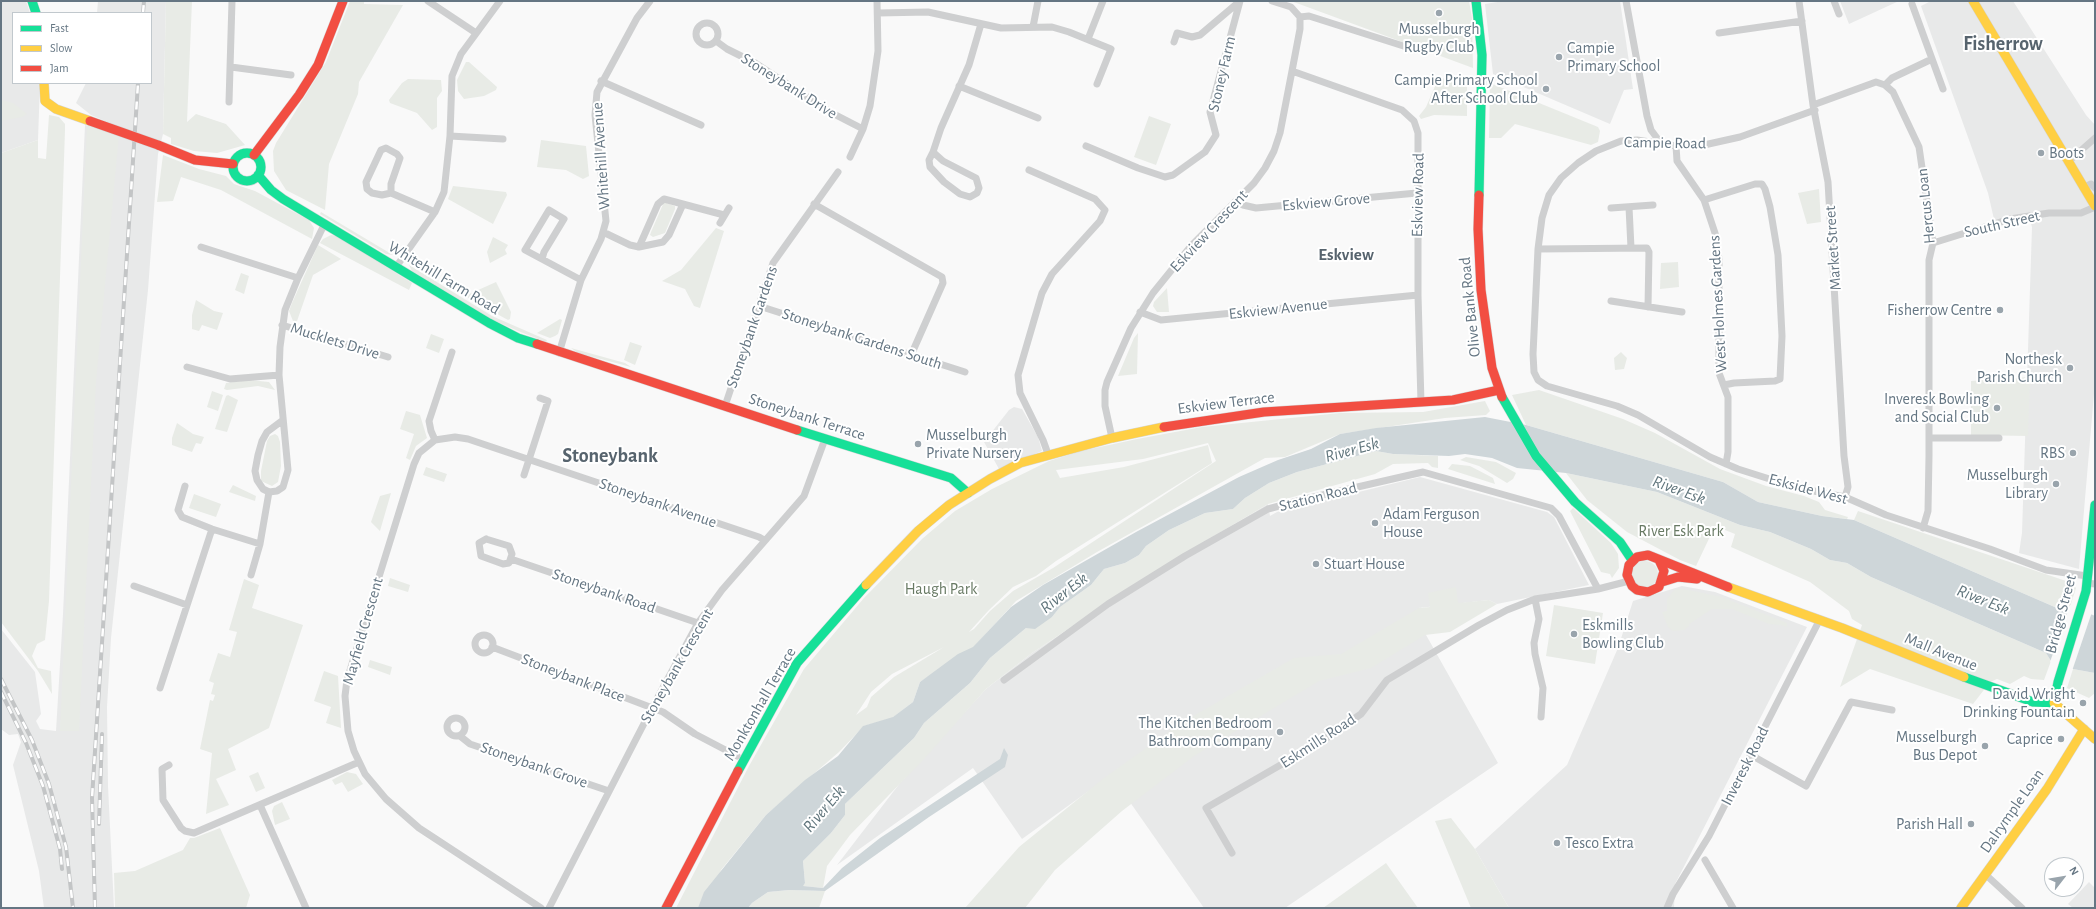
<!DOCTYPE html>
<style>
body{margin:0}
#map{position:relative;width:2096px;height:909px;overflow:hidden;background:#f9f9f9;font-family:"Alegreya Sans",sans-serif}
canvas{display:block}
.frame{position:absolute;inset:0;border:2px solid #657683;pointer-events:none}
.legend{position:absolute;left:12px;top:12px;width:140px;height:72px;box-sizing:border-box;background:#fff;border:1px solid #c1c8cd;margin:0;padding:5px 7px;list-style:none;font-size:12px;color:#657683}
.legend li{display:flex;align-items:center;gap:8px;height:20px}
.legend b{width:20px;border:1px solid #c1c8cd}
.north{position:absolute;left:2044px;top:857px;width:40px;height:40px;box-sizing:border-box;background:#fff;border:1px solid #c1c8cd;border-radius:50%;rotate:59deg;font-size:11px;font-weight:700;line-height:16px;text-align:center;color:#657683}
.north::after{content:'';display:block;margin:auto;width:14px;height:18px;background:#99a4ac;clip-path:polygon(50% 0,100% 100%,50% 72%,0 100%)}
</style>
<div id="map">
<canvas width="2096" height="909"></canvas>
<div class="frame"></div>
<ul class="legend">
<li><b style="height:5px;background:#16e098"></b>Fast</li>
<li><b style="height:5px;background:#ffcf43"></b>Slow</li>
<li><b style="height:5px;background:#f24e42"></b>Jam</li>
</ul>
<div class="north">N</div>
</div>
<script>
const g = document.querySelector('canvas').getContext('2d');
g.lineJoin = 'round';
function paint(path, color) { g.fillStyle = color; g.fill(path, 'evenodd'); }
const toPath = rows => new Path2D(rows.map(r => 'M' + r).join(''));
function strokePath(path, color, width, dash) { g.strokeStyle = color; g.lineWidth = width; g.lineCap = dash ? 'butt' : 'round'; g.setLineDash(dash || []); g.stroke(path); }
function label(font, color, halo, rows, align = 'center') {
  g.font = font + ' "Alegreya Sans",sans-serif'; g.lineWidth = 4; g.setLineDash([]); g.textBaseline = 'middle'; g.strokeStyle = halo; g.fillStyle = color; for (const [text, x, y, turn = 0] of rows) {
    g.save(); g.translate(x, y); g.rotate((+turn || 0) * Math.PI / 180); g.textAlign = isNaN(turn) ? turn : align; if (halo) g.strokeText(text, 0, 0); g.fillText(text, 0, 0); g.restore();
  }
}
const built = toPath([
 [1,1,26,1,30,13,13,13,13,83,40,83,38,140,1,153],
 [98,1,166,1,163,134,158,154,148,290,111,638,107,707,108,786,114,908,44,908,39,871,13,765,21,742,18,734,9,735,1,729,1,629,35,672,41,714,36,721,40,729,56,731,63,614,85,125,119,134,119,127,91,115,76,103,86,83,151,83,151,13,97,13],
 [1504,1,1620,1,1633,89,1624,90,1610,124,1493,74,1485,4],
 [1840,1,1899,1,1849,24],
 [1931,1,1968,1,1971,6,1980,1,2013,1,2086,115,2095,125,2095,382,2079,569,2019,553,2022,533,2032,227,2030,220,1996,228,1988,193,1921,6],
 [1014,407,1022,409,1038,437,1042,451,999,469,984,442,1009,410],
 [1420,477,1547,512,1554,517,1589,585,1497,604,1489,600,1419,608,1421,626,1498,763,1285,908,1204,908,1111,775,1022,839,973,768,837,865,900,783,986,689,1032,653,1162,567,1268,504,1270,516,1277,512],
 [1682,586,1715,592,1807,627,1675,884,1674,908,1509,908,1475,849,1567,765,1618,648,1633,601],
 [2089,882,2095,888,2095,908,2073,908,2068,904]
]);
const green = toPath([
 [166,1,192,1,187,122,196,114,226,124,245,145,217,153,194,151,171,144,171,138,163,134],
 [350,1,364,1,364,4,403,5,359,82,358,94,329,164,325,210,286,190,274,171,273,151,276,143,326,62],
 [1291,1,1469,1,1472,18,1473,68],
 [466,62,469,62,497,87,496,90,484,96,464,99,458,91,457,80],
 [1439,77,1467,87,1467,116,1434,115,1421,119,1419,116,1426,107],
 [408,79,441,80,442,91,437,98,437,127,432,130,417,113,390,103,389,100,402,83],
 [1490,83,1598,127,1600,131,1598,142,1591,145,1515,124,1501,138,1489,138],
 [1,100,13,103,27,114,22,117,1,121],
 [49,115,59,117,65,124,65,130,49,601,45,640,37,644,32,656,38,668,51,671,52,694,38,671,1,622,1,153,38,140,38,158,46,159],
 [1149,116,1171,124,1156,165,1134,157],
 [87,126,119,134,96,382,79,731,60,731],
 [541,140,586,146,589,176,583,179,566,170,537,167],
 [163,155,199,169,226,176,234,184,255,191,309,220,314,228,312,239,221,190,181,177,173,201,157,202],
 [453,186,506,192,507,195,493,224,448,199],
 [1819,189,1821,222,1807,224,1798,193],
 [664,202,675,206,675,209,665,233,653,237,650,235,651,232],
 [321,212,393,255,386,254,320,214],
 [716,228,724,231,700,308,694,306,685,289,662,281,681,270],
 [331,235,337,236,412,283,409,290,320,243,323,239],
 [493,237,508,245,505,250,507,254,490,263,487,252],
 [318,245,341,259,313,275,296,324,293,321,289,311,292,303],
 [1678,262,1679,287,1660,289,1661,263],
 [409,265,492,316,547,340,546,342,518,331,491,319,412,271],
 [241,273,249,276,244,294,235,290],
 [496,282,511,312,510,319,508,320,468,298,467,295],
 [1167,288,1169,312,1157,312,1153,306,1154,302],
 [196,300,214,311,223,313,217,330,202,325,199,331,192,329,192,315],
 [560,319,562,320,558,334,555,336,550,338,537,333],
 [1138,333,1137,374,1118,376,1134,338],
 [431,334,444,339,439,353,426,348],
 [630,342,642,346,635,365,624,360],
 [571,348,625,363,631,367,578,353],
 [1621,352,1627,358,1624,369,1615,370,1614,358],
 [2030,377,2028,436,1971,435,1971,381],
 [249,380,269,382,275,390,258,386,227,390,224,389,226,383],
 [1539,390,1623,419,1655,433,1720,469,1766,486,1804,496,1819,502,1825,510,1848,517,1847,519,1822,516,1758,502,1723,482,1526,425,1512,395],
 [212,391,223,395,218,411,207,407],
 [228,395,238,400,227,432,215,429,226,396],
 [1485,401,1490,411,1486,415,1445,418,1340,434,1285,457,1265,458,1097,552,1016,601,970,651,920,682,913,702,892,718,864,726,839,752,766,815,721,870,711,908,676,908,749,766,804,669,864,598,922,539,955,511,992,489,1049,461,1081,451,1137,439,1202,427,1340,413,1423,412],
 [1208,443,1216,461,1053,568,1013,591,990,611,974,629,969,632,989,610,1013,587,1036,576,1056,561,1212,463,1208,445,1124,467,1060,478,1056,470,1143,459],
 [944,647,894,677,871,697,867,707,856,715,871,692,892,674],
 [406,411,420,415,427,438,416,446,410,460,406,458,414,434,400,429],
 [177,423,193,434,204,437,201,444,196,443,192,452,172,445,172,438],
 [275,434,278,436,280,442,281,466,278,482,272,486,261,481,261,471,267,441,270,436],
 [1376,451,1393,454,1438,456,1438,468,1432,467,1428,463,1393,464,1375,474,1268,504,1162,567,1032,653,986,689,925,758,850,835,827,866,823,888,802,886,805,883,803,861,831,833,845,815,845,804,914,738,924,723,970,683,990,658,1026,628,1052,617,1060,607,1091,585,1104,569,1125,563,1139,555,1146,546,1169,530,1205,513,1233,509,1245,498,1269,483,1297,472],
 [1466,457,1496,462,1516,473,1513,479,1507,483,1479,466,1460,460],
 [1452,464,1470,466,1493,478,1495,484,1448,469],
 [426,467,447,474,444,482,423,475],
 [1566,473,1657,492,1740,525,1770,532,1811,549,1830,560,1847,563,1871,577,2046,653,2051,661,2044,680,2031,679,2024,676,2010,684,1997,679,1990,682,1973,704,1870,669,1840,687,1862,625,1852,619,1849,611,1810,582,1731,547,1735,534,1715,526,1696,566,1680,560,1627,532,1587,500],
 [233,485,256,496,255,501,229,492],
 [391,493,380,531,371,522,380,496],
 [194,494,221,504,216,517,189,508],
 [1573,508,1611,543,1618,554,1619,568,1612,578,1610,574,1601,572,1570,511],
 [1858,511,2072,583,2076,588,2070,607,2057,608,1854,520],
 '1632 574a13 13 0 1 1 26 0a13 13 0 1 1-26 0Z',
 [390,578,410,585,408,592,388,586],
 [244,579,259,585,252,608,303,625,269,728,228,749,236,770,216,779,229,805,206,814,212,753,200,749,210,700,213,701,215,695,211,694,214,683,209,681,218,653,230,657,237,632,229,630],
 [1456,587,1458,603,1489,600,1497,604,1450,632,1425,635,1371,668,1319,681,1194,756,1122,811,1055,870,1025,908,965,908,1019,847,1104,778,1183,722,1294,658,1341,654,1419,608,1430,607,1428,593],
 [1675,589,1683,589,1722,597,1787,623,1787,627,1781,625,1769,624,1732,609,1712,609,1689,624,1689,626,1684,630,1673,631,1668,627,1662,612,1667,611,1667,599],
 [1554,605,1603,613,1595,664,1546,656],
 [370,660,392,667,390,675,368,667],
 [2073,669,2095,673,2095,693,2089,698,2067,688],
 [324,671,338,676,341,728,326,723,331,707,314,701],
 [258,772,265,788,256,792,249,776],
 [347,772,356,774,363,784,348,792,342,782,335,785,332,780],
 [282,802,290,819,275,825,272,811,274,806],
 [1451,818,1475,849,1509,908,1471,908,1435,821],
 [220,828,250,895,246,908,115,908,114,873,135,871,183,850,190,838,194,838],
 [1386,863,1418,908,1323,908],
 [789,890,825,891,819,908,748,908,752,903,768,892]
]);
const water = toPath([
 [1485,417,1526,425,1723,482,1758,502,1822,516,1854,520,2057,608,2070,607,2093,615,2095,616,2095,673,2073,669,2051,661,2046,653,1871,577,1847,563,1830,560,1811,549,1770,532,1740,525,1657,492,1566,473,1517,468,1492,458,1465,454,1449,456,1393,454,1376,451,1297,472,1269,483,1245,498,1233,509,1205,513,1169,530,1146,546,1139,555,1125,563,1104,569,1091,585,1060,607,1052,617,1035,629,1026,628,990,658,970,683,924,723,914,738,845,804,845,815,831,833,803,861,805,883,803,886,823,888,842,868,880,838,1000,759,1004,748,1008,755,1005,767,929,817,825,891,789,890,768,892,752,903,748,908,698,908,704,892,766,815,805,780,838,756,863,726,893,717,913,702,920,682,958,654,973,647,1011,607,1043,585,1136,532,1239,477,1278,460,1311,449,1340,434,1376,428]
]);
const pier = toPath([
 [2070,605,2092,612,2072,671,2050,662]
]);
const street = toPath([
 [428,1,476,33],
 [1272,1,1291,7,1300,17,1309,16,1416,50],
 [1626,1,1647,116,1651,130,1660,142],
 [1799,1,1813,105,1828,182,1844,456,1848,487,1845,497],
 [1834,1,1839,14],
 [1912,4,1943,89],
 [878,13,928,12,1001,28,1052,27,1069,32,1111,49,1097,84],
 '696 34a11 11 0 1 1 22 0a11 11 0 1 1-22 0Z',
 [1033,27,1038,1],
 [1719,33,1802,21],
 [1088,39,1103,1],
 [716,41,727,49,755,63,830,112,863,129],
 [1174,42,1177,33,1192,37,1200,35,1240,1],
 [231,67,291,75],
 [1292,71,1402,110,1414,121,1418,133,1418,295,1421,403],
 [601,81,701,125],
 [1885,85,1893,92,1919,147,1933,243,1929,260,1929,456,1928,511,1923,528],
 [959,86,1038,118],
 [229,102,232,1],
 [1813,105,1876,82,1885,85,1892,78,1932,59],
 [1815,110,1740,137,1704,145,1676,146,1637,140,1621,141,1596,151,1578,163,1561,178,1549,195,1542,218,1538,249,1533,354,1534,372,1538,380,1547,386,1617,406,1638,415,1710,457,1738,469,1798,488,1845,497,1886,515,1990,549,2046,570,2087,576],
 [450,136,503,139],
 [1086,146,1138,168,1165,177,1173,175,1205,152,1216,135,1210,112,1240,1],
 [1676,146,1677,161,1704,200,1715,233,1719,259,1719,373,1728,397,1728,452,1726,464],
 [933,152,943,161,976,178,979,188,977,193,970,197,960,194,944,182,930,167,929,160,933,152],
 [933,152,941,128,969,65,981,24],
 [850,157,863,129,870,106,878,51,877,1],
 [2068,162,2095,138],
 [1029,170,1095,199,1105,210,1100,221,1052,274,1042,293,1018,375,1020,393,1043,440,1048,454],
 [2083,188,2091,184,2095,188],
 [391,193,391,184,400,158,397,154,386,148,381,150,366,182,367,189,372,193,382,195,391,193,435,212],
 [1704,200,1755,184,1762,184,1765,189,1770,207,1778,255,1782,336,1780,379,1775,381,1734,383,1724,385],
 [1237,201,1243,205,1256,208,1417,193],
 [814,204,942,277,943,283,912,353],
 [1629,207,1631,248],
 [1611,208,1653,205],
 [720,223,729,208],
 [603,232,630,245,639,247,658,204,664,199,724,215],
 [1933,243,2010,219,2049,213,2081,213,2095,207],
 [201,247,298,278],
 [639,247,663,242,669,235,683,204],
 [1538,249,1647,248,1649,252,1648,307],
 [542,259,544,252,564,219,549,210,525,250,581,280],
 [396,267,435,212,444,192,450,136,452,76,461,54,500,1],
 [1611,301,1682,312],
 [759,306,965,372],
 [1140,312,1161,320,1418,295],
 [282,325,388,357],
 [452,352,429,421,431,431,435,440,419,453,414,464,347,680,345,696,348,731,354,751,365,774,386,799,419,828,541,908],
 [559,353,581,280,601,239,606,221,595,115,597,92,637,18,650,1],
 [187,367,230,379,279,375],
 [725,406,773,263,838,172],
 [283,420,267,432,262,441,258,455,255,471,257,480,263,489,269,492,277,491,283,487,288,470,279,375,280,347,285,310,298,278,325,223],
 [1112,438,1105,406,1105,390,1107,382,1131,328,1153,293,1191,246,1254,183,1265,168,1274,151,1280,133,1292,71,1300,29,1300,17],
 [1930,438,1999,438],
 [435,440,455,437,468,439,759,537,764,540],
 [524,475,548,401,540,398],
 [185,486,178,510,182,517,212,529,260,544],
 [486,539,509,546,512,554,509,563,503,564,481,556,479,543,486,539],
 [511,559,698,623],
 [251,575,260,544,269,492],
 [2087,583,2095,584],
 [134,586,187,605],
 [1535,599,1539,619,1534,643,1535,654,1543,688,1541,717],
 '475 644a9 9 0 1 1 18 0a9 9 0 1 1-18 0Z',
 [492,647,663,712,695,734,737,756],
 [1004,680,1108,604,1185,556,1268,509,1305,499,1423,472,1551,508,1559,516,1598,589,1629,581],
 [160,688,212,529],
 '447 727a9 9 0 1 1 18 0a9 9 0 1 1-18 0Z',
 [460,736,470,744,609,791],
 [1751,755,1806,786,1851,702,1892,710],
 [169,765,162,769,163,800,181,828,185,831,194,833,359,762],
 [260,805,306,908],
 [1232,853,1206,808,1322,741,1361,714,1387,680,1479,625,1507,610,1535,599,1598,589],
 [1705,860,1733,908],
 [1985,874,2022,908],
 [549,908,652,708,698,623,722,590,804,496,825,439],
 [1667,908,1673,894,1709,836,1819,621]
]);
const fast = toPath([
 [32,1,36,13],
 [1476,1,1482,55,1479,195],
 '233 167a14 14 0 1 1 28 0a14 14 0 1 1-28 0Z',
 [258,175,271,190,283,199,489,323,518,338,537,344],
 [1502,397,1536,456,1575,502,1620,542,1632,560],
 [797,430,951,478,968,493],
 [1964,677,2033,702,2054,703],
 [2054,703,2058,682,2086,591,2095,505],
 [738,771,797,663,866,585]
]);
const slow = toPath([
 [1973,1,2095,206],
 [44,83,45,101,56,109,90,121],
 [866,585,918,531,949,505,990,479,1020,463,1112,438,1164,427],
 [1728,587,1842,628,1964,677],
 [2054,703,2095,739],
 [1961,908,2047,789,2084,729]
]);
const jam = toPath([
 [158,145,195,160,233,164],
 [254,155,299,95,318,65,343,1],
 [1479,195,1478,229,1481,290,1492,368,1502,397],
 [537,344,797,430],
 [1164,427,1264,412,1453,400,1499,390],
 [1659,560,1664,571,1659,587,1648,592,1637,590,1632,586,1627,575,1629,565,1637,557,1648,555,1728,587],
 [1662,582,1678,577,1697,579],
 [666,908,738,771]
]);
const rail = toPath([
 [143,13,144,1],
 [1,679,32,740,49,784,66,847,73,908],
 [1,692,26,743,43,786,60,849,62,869],
 [99,824,102,734],
 [95,908,92,798,138,83]
]);
const jamBridge = toPath([
 [90,121,158,145]
]);
const markers = [
 [1439,13,4,"#99a4ac"],
 [1559,57,4,"#99a4ac"],
 [1546,89,4,"#99a4ac"],
 [2041,153,4,"#99a4ac"],
 [2000,310,4,"#99a4ac"],
 [2070,368,4,"#99a4ac"],
 [1997,408,4,"#99a4ac"],
 [918,444,4,"#99a4ac"],
 [2073,453,4,"#99a4ac"],
 [2056,484,4,"#99a4ac"],
 [1375,523,4,"#99a4ac"],
 [1316,564,4,"#99a4ac"],
 [1574,634,4,"#99a4ac"],
 [2083,703,4,"#99a4ac"],
 [1280,732,4,"#99a4ac"],
 [2061,739,4,"#99a4ac"],
 [1985,746,4,"#99a4ac"],
 [1971,824,4,"#99a4ac"],
 [1557,843,4,"#99a4ac"]
];
const poiNames = [
 ["Musselburgh",1439,29,"center"],
 ["Rugby Club",1439,47,"center"],
 ["Campie",1567,48,"left"],
 ["Primary School",1567,66,"left"],
 ["Campie Primary School",1538,80],
 ["After School Club",1538,98],
 ["Boots",2049,153,"left"],
 ["Fisherrow Centre",1992,310],
 ["Northesk",2062,359],
 ["Parish Church",2062,377],
 ["Inveresk Bowling",1989,399],
 ["and Social Club",1989,417],
 ["Musselburgh",926,435,"left"],
 ["Private Nursery",926,453,"left"],
 ["RBS",2065,453],
 ["Musselburgh",2048,475],
 ["Library",2048,493],
 ["Adam Ferguson",1383,514,"left"],
 ["House",1383,532,"left"],
 ["Stuart House",1324,564,"left"],
 ["Eskmills",1582,625,"left"],
 ["Bowling Club",1582,643,"left"],
 ["David Wright",2075,694],
 ["Drinking Fountain",2075,712],
 ["The Kitchen Bedroom",1272,723],
 ["Bathroom Company",1272,741],
 ["Musselburgh",1977,737],
 ["Bus Depot",1977,755],
 ["Caprice",2053,739],
 ["Parish Hall",1963,824],
 ["Tesco Extra",1565,843,"left"]
];
const streetNames = [
 ["Stoney Farm",1222,74,-77],
 ["Stoneybank Drive",789,86,32],
 ["Campie Road",1665,143,1],
 ["Whitehill Avenue",601,156,-94],
 ["Eskview Road",1418,195,-89],
 ["Eskview Grove",1326,202,-5],
 ["Hercus Loan",1926,206,-96],
 ["South Street",2002,224,-13],
 ["Eskview Crescent",1209,231,-47],
 ["Market Street",1833,248,-94],
 ["Whitehill Farm Road",444,278,31],
 ["West Holmes Gardens",1718,304,-93],
 ["Olive Bank Road",1470,307,-96],
 ["Eskview Avenue",1278,309,-6],
 ["Stoneybank Gardens",752,327,-71],
 ["Stoneybank Gardens South",862,339,18],
 ["Mucklets Drive",335,341,17],
 ["Eskview Terrace",1226,403,-7],
 ["Stoneybank Terrace",807,417,18],
 ["Eskside West",1808,489,15],
 ["Station Road",1318,497,-14],
 ["Stoneybank Avenue",658,503,19],
 ["Stoneybank Road",604,591,19],
 ["Bridge Street",2061,614,-75],
 ["Mayfield Crescent",363,631,-74],
 ["Mall Avenue",1941,652,22],
 ["Stoneybank Crescent",677,666,-60],
 ["Stoneybank Place",573,678,21],
 ["Monktonhall Terrace",760,704,-60],
 ["Eskmills Road",1318,741,-33],
 ["Stoneybank Grove",534,765,19],
 ["Inveresk Road",1745,766,-63],
 ["Dalrymple Loan",2012,811,-55]
];
const parkNames = [
 ["River Esk Park",1681,531],
 ["Haugh Park",941,589]
];
const neighbourhoodNames = [
 ["Eskview",1346,255]
];
const waterNames = [
 ["River Esk",1352,450,-15],
 ["River Esk",1679,490,20],
 ["River Esk",1064,593,-38],
 ["River Esk",1983,600,22],
 ["River Esk",824,809,-50]
];
const districtNames = [
 ["Fisherrow",2003,44],
 ["Stoneybank",610,456]
];
paint(built, '#e8e9e9');
paint(green, '#e8ebe6');
paint(water, '#ced6d9');
paint(pier, '#f9f9f9');
strokePath(fast, '#d5d6d7', 10);
strokePath(slow, '#d5d6d7', 10);
strokePath(jam, '#d5d6d7', 10);
strokePath(street, '#cecfd0', 7);
strokePath(fast, '#16e098', 9);
strokePath(slow, '#ffcf43', 9);
strokePath(jam, '#f24e42', 9);
strokePath(rail, '#c3c5c6', 4);
strokePath(rail, '#fff', 2.5, [8]);
strokePath(jamBridge, '#d5d6d7', 10, []);
strokePath(jamBridge, '#f24e42', 9);
for (const [x, y, r, color] of markers) { const dot = new Path2D(); dot.arc(x, y, r, 0, 2 * Math.PI); g.fillStyle = color; g.fill(dot); strokePath(dot, '#fff', 1.5); }
label('16px', '#657683', '#fff', poiNames, 'right');
label('16px', '#657683', '#fff', streetNames);
label('16px', '#687a64', '#fff', parkNames);
label('bold 17px', '#57646e', '#fff', neighbourhoodNames);
label('italic 17px', '#60757c', '#fff', waterNames);
label('bold 20px', '#57646e', '#fff', districtNames);
</script>
